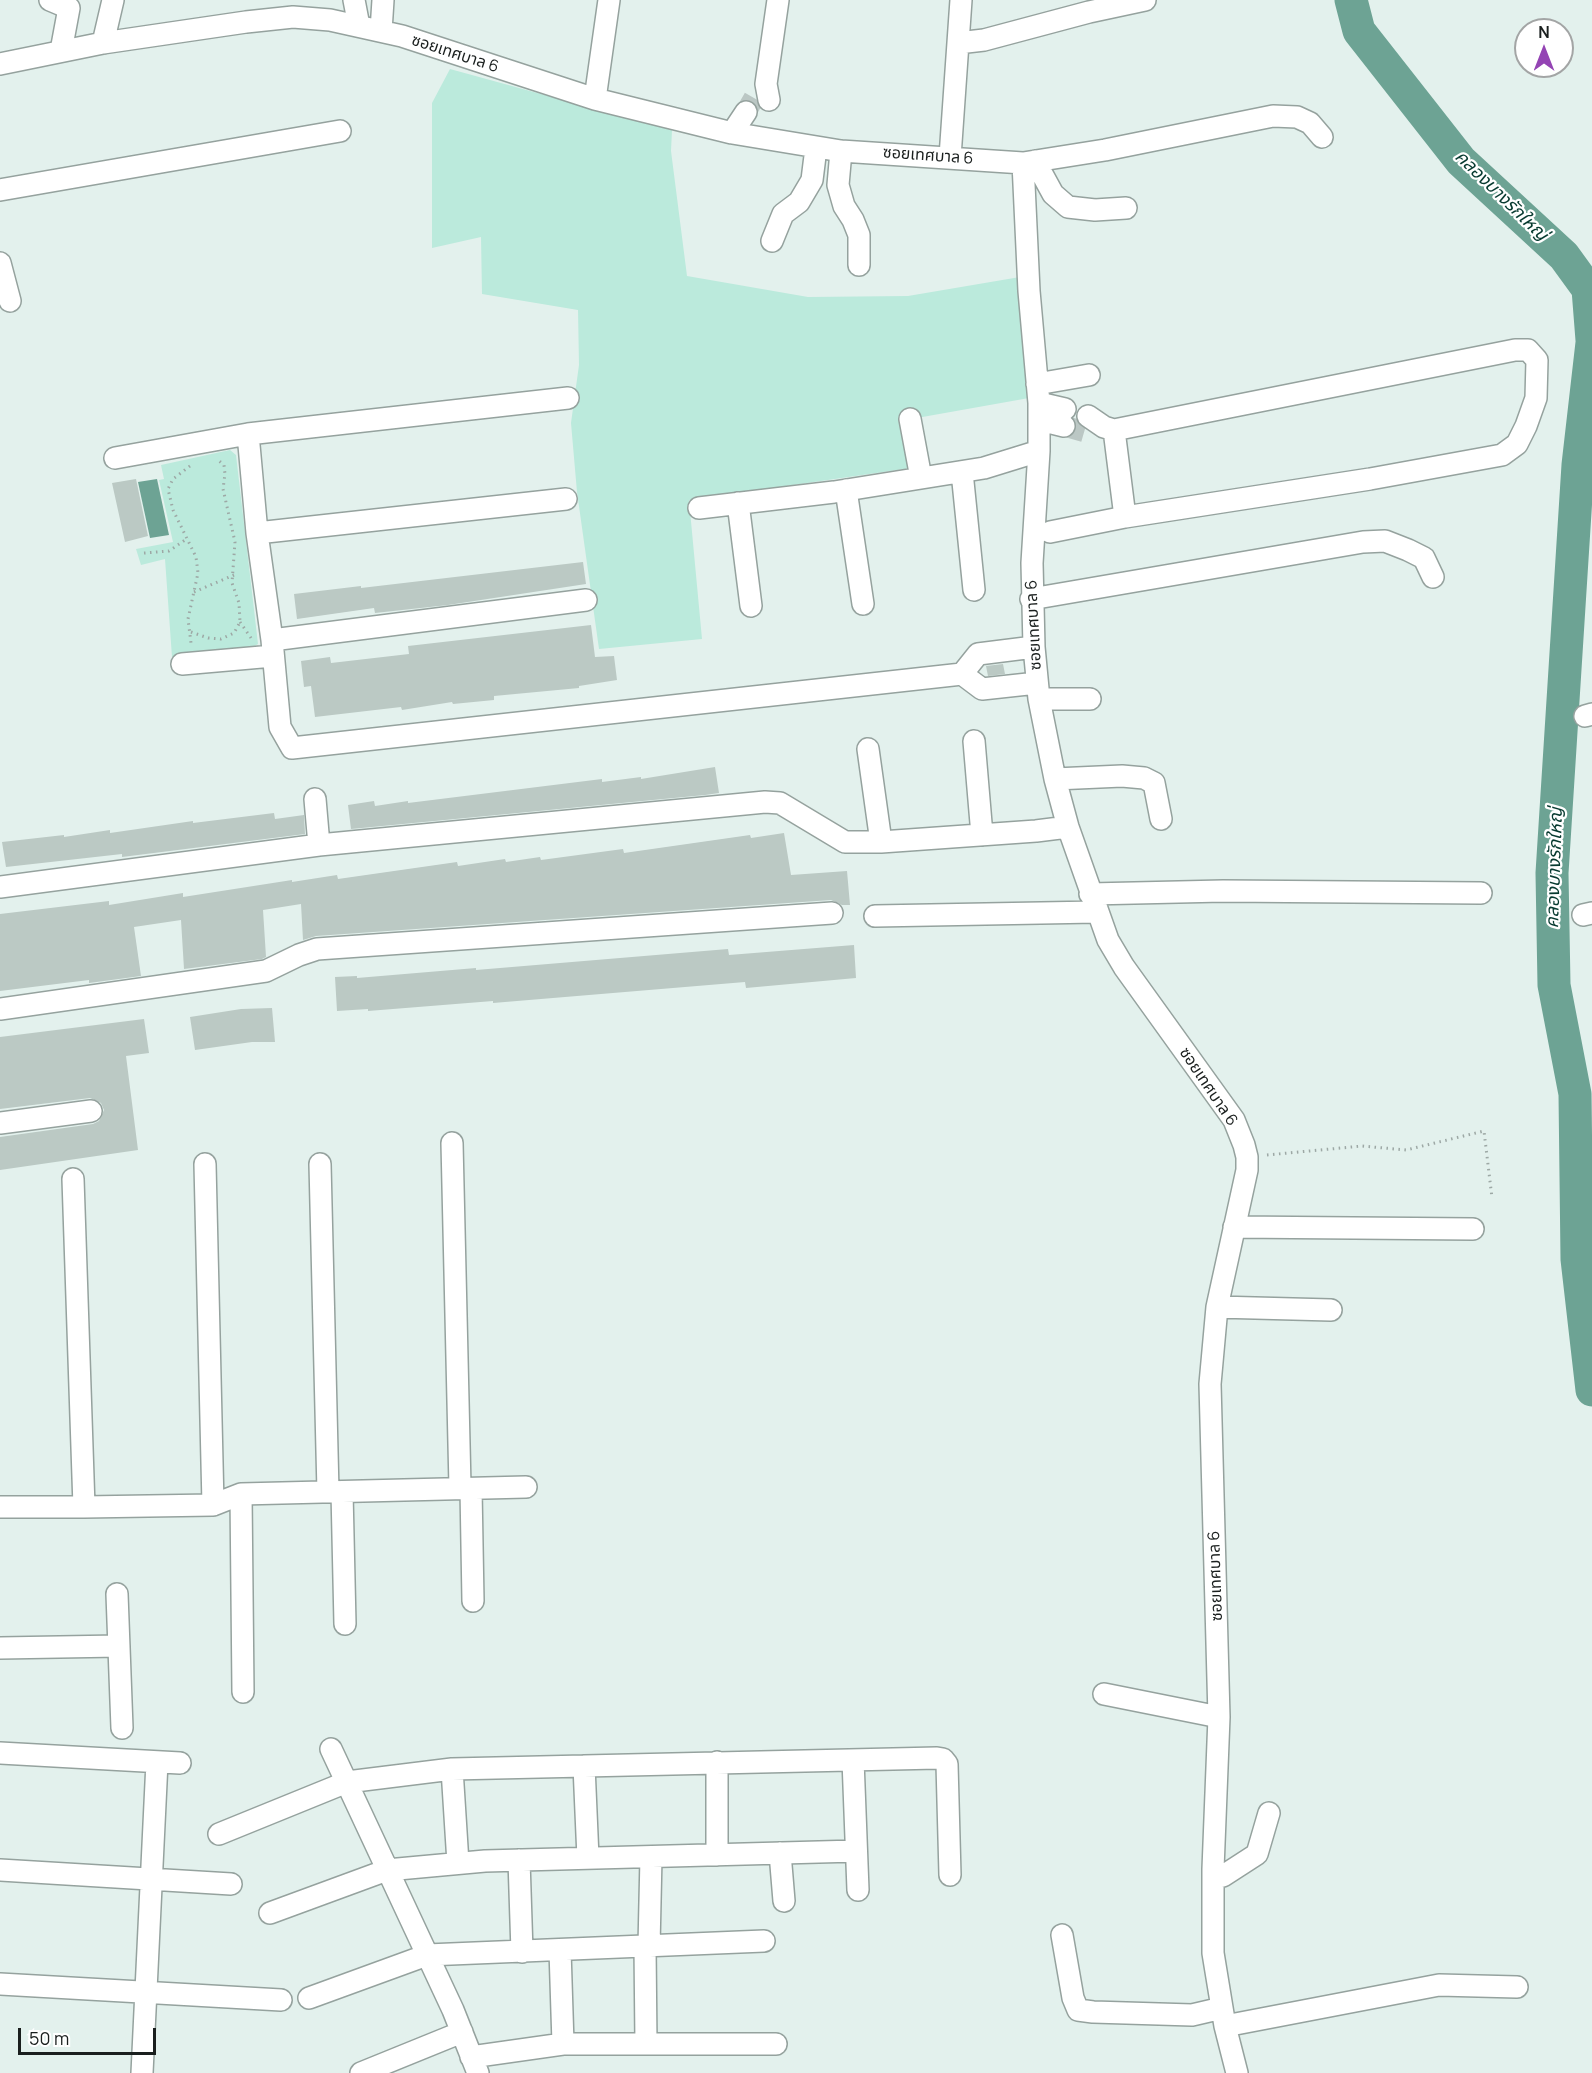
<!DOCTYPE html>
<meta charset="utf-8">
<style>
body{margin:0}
#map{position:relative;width:1592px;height:2073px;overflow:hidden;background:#e3f1ed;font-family:Manrope,sans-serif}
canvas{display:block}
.north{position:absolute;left:1514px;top:18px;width:60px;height:60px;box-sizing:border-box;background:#fff;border:2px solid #a3a5a5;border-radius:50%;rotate:0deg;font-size:16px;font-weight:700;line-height:24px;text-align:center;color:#1a1f1e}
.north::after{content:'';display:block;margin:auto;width:21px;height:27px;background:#9444b4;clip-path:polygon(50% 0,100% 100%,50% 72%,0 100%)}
.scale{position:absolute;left:18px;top:2028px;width:138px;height:27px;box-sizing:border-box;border:3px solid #1a1f1e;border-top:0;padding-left:8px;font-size:18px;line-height:21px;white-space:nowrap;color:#1a1f1e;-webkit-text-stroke:4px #fff;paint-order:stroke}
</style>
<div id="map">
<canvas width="1592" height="2073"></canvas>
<div class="north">N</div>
<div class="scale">50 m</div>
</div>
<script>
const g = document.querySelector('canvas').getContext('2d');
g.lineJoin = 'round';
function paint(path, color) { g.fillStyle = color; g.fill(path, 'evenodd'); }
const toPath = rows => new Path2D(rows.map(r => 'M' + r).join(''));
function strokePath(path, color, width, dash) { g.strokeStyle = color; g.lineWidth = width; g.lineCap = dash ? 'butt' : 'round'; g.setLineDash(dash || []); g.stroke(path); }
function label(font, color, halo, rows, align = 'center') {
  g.font = font + ' Manrope,"Noto Sans Thai",sans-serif'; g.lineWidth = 4.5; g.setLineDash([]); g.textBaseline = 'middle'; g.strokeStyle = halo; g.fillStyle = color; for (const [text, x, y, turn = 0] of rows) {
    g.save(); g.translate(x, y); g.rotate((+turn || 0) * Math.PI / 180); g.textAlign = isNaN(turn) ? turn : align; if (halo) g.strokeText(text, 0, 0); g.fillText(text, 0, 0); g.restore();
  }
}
const green = toPath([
 [450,69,672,130,671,151,687,276,808,297,908,296,1020,277,1029,398,900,421,911,468,689,500,702,639,599,649,577,492,571,423,579,365,578,310,482,294,481,237,432,248,432,103],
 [230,450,236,455,258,644,249,649,172,657,165,559,141,565,136,549,173,542,159,480,164,479,161,465]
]);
const water = toPath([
 [157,479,169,535,150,538,138,482]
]);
const river = toPath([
 [1351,0,1359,31,1461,161,1564,256,1588,289,1592,340],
 [1592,343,1578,465,1552,873,1554,985,1575,1094,1577,1259,1592,1390]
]);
const building = toPath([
 [136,479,148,536,125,542,112,483],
 [583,562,586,584,448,605,375,613,374,608,297,619,294,594,361,586,361,588],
 [591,625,595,657,614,656,617,680,579,686,579,688,494,696,494,700,453,704,452,702,402,710,401,707,315,717,311,686,304,687,301,661,330,657,331,663,409,654,408,646],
 [1003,664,1005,674,988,676,986,666],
 [715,767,719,793,705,795,351,829,348,805,374,801,375,806,408,801,408,803,602,779,602,782,641,777,641,779],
 [274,813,275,819,304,815,305,834,122,857,122,854,6,867,2,842,64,835,64,837,110,830,110,833,193,821,193,823],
 [784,833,791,875,847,871,850,905,842,905,831,900,316,936,303,940,301,904,263,910,266,957,262,959,184,969,181,920,134,927,141,976,89,983,89,980,0,991,0,914,109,901,109,905,183,893,183,897,292,880,292,882,337,875,338,879,457,862,458,866,505,859,506,862,540,857,541,860,623,849,624,853,750,835,751,838],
 [854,945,856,978,746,988,745,982,493,1003,493,1001,368,1011,368,1009,337,1011,335,977,357,976,357,978,476,968,476,970,728,949,729,955],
 [272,1008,275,1042,252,1042,195,1050,190,1017,241,1009],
 [144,1019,149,1053,126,1056,138,1150,0,1170,0,1137,93,1124,99,1121,104,1110,101,1103,90,1098,0,1109,0,1037]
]);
const minorTunnel = toPath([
 [746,112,754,98],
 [1064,426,1085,432]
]);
const path = toPath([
 [190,466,173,479,168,489,173,510,196,557,198,573,188,619,191,643],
 [144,553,169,551,188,538],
 [194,592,234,575],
 [240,622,251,638],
 [191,632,208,638,221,639,234,633,240,622,239,603,232,583,235,542,223,489,225,474,224,465,217,459],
 [1267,1155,1362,1146,1406,1150,1484,1131,1492,1198]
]);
const minor = toPath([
 [50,0,69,8,61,51],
 [354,0,359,26],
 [381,31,383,0],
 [103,43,113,0],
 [958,43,984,40,1089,12,1145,0],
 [0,64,103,43,246,22,293,17,330,20,402,36,595,99,732,133,841,151,1023,163,1105,150,1273,116,1297,117,1310,123,1322,137],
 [595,99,609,0],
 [769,100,766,84,778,0],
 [732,133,746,112],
 [841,151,838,185,844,206,853,220,859,235,859,265],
 [950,157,961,0],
 [1035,161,1053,194,1068,207,1095,210,1126,208],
 [1023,163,1029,291,1039,403,1039,451,1032,563,1034,647,1039,699,1055,779,1068,827,1108,940,1124,967,1234,1120,1244,1145,1247,1157,1247,1170,1217,1307,1210,1384,1219,1717,1213,1869,1213,1953,1225,2026,1237,2073],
 [0,190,340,131],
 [772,241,783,214,799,202,812,180,816,148],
 [0,263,10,301],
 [1037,384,1089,375],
 [1039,403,1065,409],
 [1088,416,1104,427,1114,430,1125,517],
 [910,419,921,478],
 [1040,420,1064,426],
 [248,434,257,533,272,640,280,727,292,748,962,674],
 [115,458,248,434,568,398],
 [962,472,974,590],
 [846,490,863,604],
 [738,503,751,606],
 [699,508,834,492,984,468,1039,451],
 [1050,532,1125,517,1370,479,1502,455,1517,444,1526,426,1536,398,1537,360,1528,350,1515,350,1114,430],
 [257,533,566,499],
 [1031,599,1363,542,1385,541,1408,550,1424,558,1433,577],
 [272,640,586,600],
 [182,664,273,656],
 [962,674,978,654,1034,647],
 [962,674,982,689,1037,683],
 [1039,699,1090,699],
 [1585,716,1592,714],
 [974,741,982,835],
 [868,749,881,842],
 [1055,779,1122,776,1144,778,1154,783,1161,819],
 [315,799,319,845],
 [0,887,319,845,765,802,780,803,845,842,881,842,1036,831,1068,827],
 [1090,894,1223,891,1481,893],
 [1583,915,1592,913],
 [875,916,1096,912],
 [0,1009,266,971,299,955,317,949,832,913],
 [0,1123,91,1111],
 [452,1143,460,1487],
 [205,1164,213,1505],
 [320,1164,328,1492],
 [73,1179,84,1507],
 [1234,1227,1473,1229],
 [1217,1307,1331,1310],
 [471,1489,473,1601],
 [342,1492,345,1624],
 [241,1494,243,1692],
 [0,1507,84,1507,213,1505,241,1494,526,1487],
 [117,1594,122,1728],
 [0,1648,119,1646],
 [1104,1694,1219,1717],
 [331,1749,453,2010,478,2073],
 [0,1753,180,1763],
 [853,1760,858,1890],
 [717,1762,717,1855],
 [584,1766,588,1858],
 [452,1769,458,1863],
 [219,1834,347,1782,452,1769,937,1758,943,1759,947,1764,950,1875],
 [780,1853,784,1901],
 [519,1860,522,1952],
 [0,1870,231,1884],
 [1213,1877,1223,1876,1257,1854,1269,1813],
 [270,1913,387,1870,485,1861,856,1851],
 [1062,1935,1073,1998,1078,2010,1093,2012,1192,2015,1222,2008],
 [645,1946,646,2044],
 [649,1946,651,1857],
 [560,1950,563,2044],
 [0,1984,281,2000],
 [309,1998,427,1955,764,1941],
 [1225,2026,1439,1985,1517,1987],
 [471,2057,563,2044,776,2044],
 [142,2073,157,1762],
 [361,2073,462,2032]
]);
const streetNames = [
 ["ซอยเทศบาล 6",455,54,18],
 ["ซอยเทศบาล 6",928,156,4],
 ["ซอยเทศบาล 6",1034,625,-93],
 ["ซอยเทศบาล 6",1208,1087,56],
 ["ซอยเทศบาล 6",1216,1576,-92]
];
const waterNames = [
 ["คลองบางรักใหญ่",1501,196,44],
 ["คลองบางรักใหญ่",1555,868,-88]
];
paint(green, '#bbeadc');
paint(water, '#6da394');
strokePath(river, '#6da394', 33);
paint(building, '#bbc9c4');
strokePath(minorTunnel, '#bbc7c4', 21, [21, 10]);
strokePath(minor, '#95a29e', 24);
strokePath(path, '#9da8a5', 3, [1.5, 4.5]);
strokePath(minor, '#fff', 21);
label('16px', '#1a1f1e', '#fff', streetNames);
label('italic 18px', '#073a30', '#fff', waterNames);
</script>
